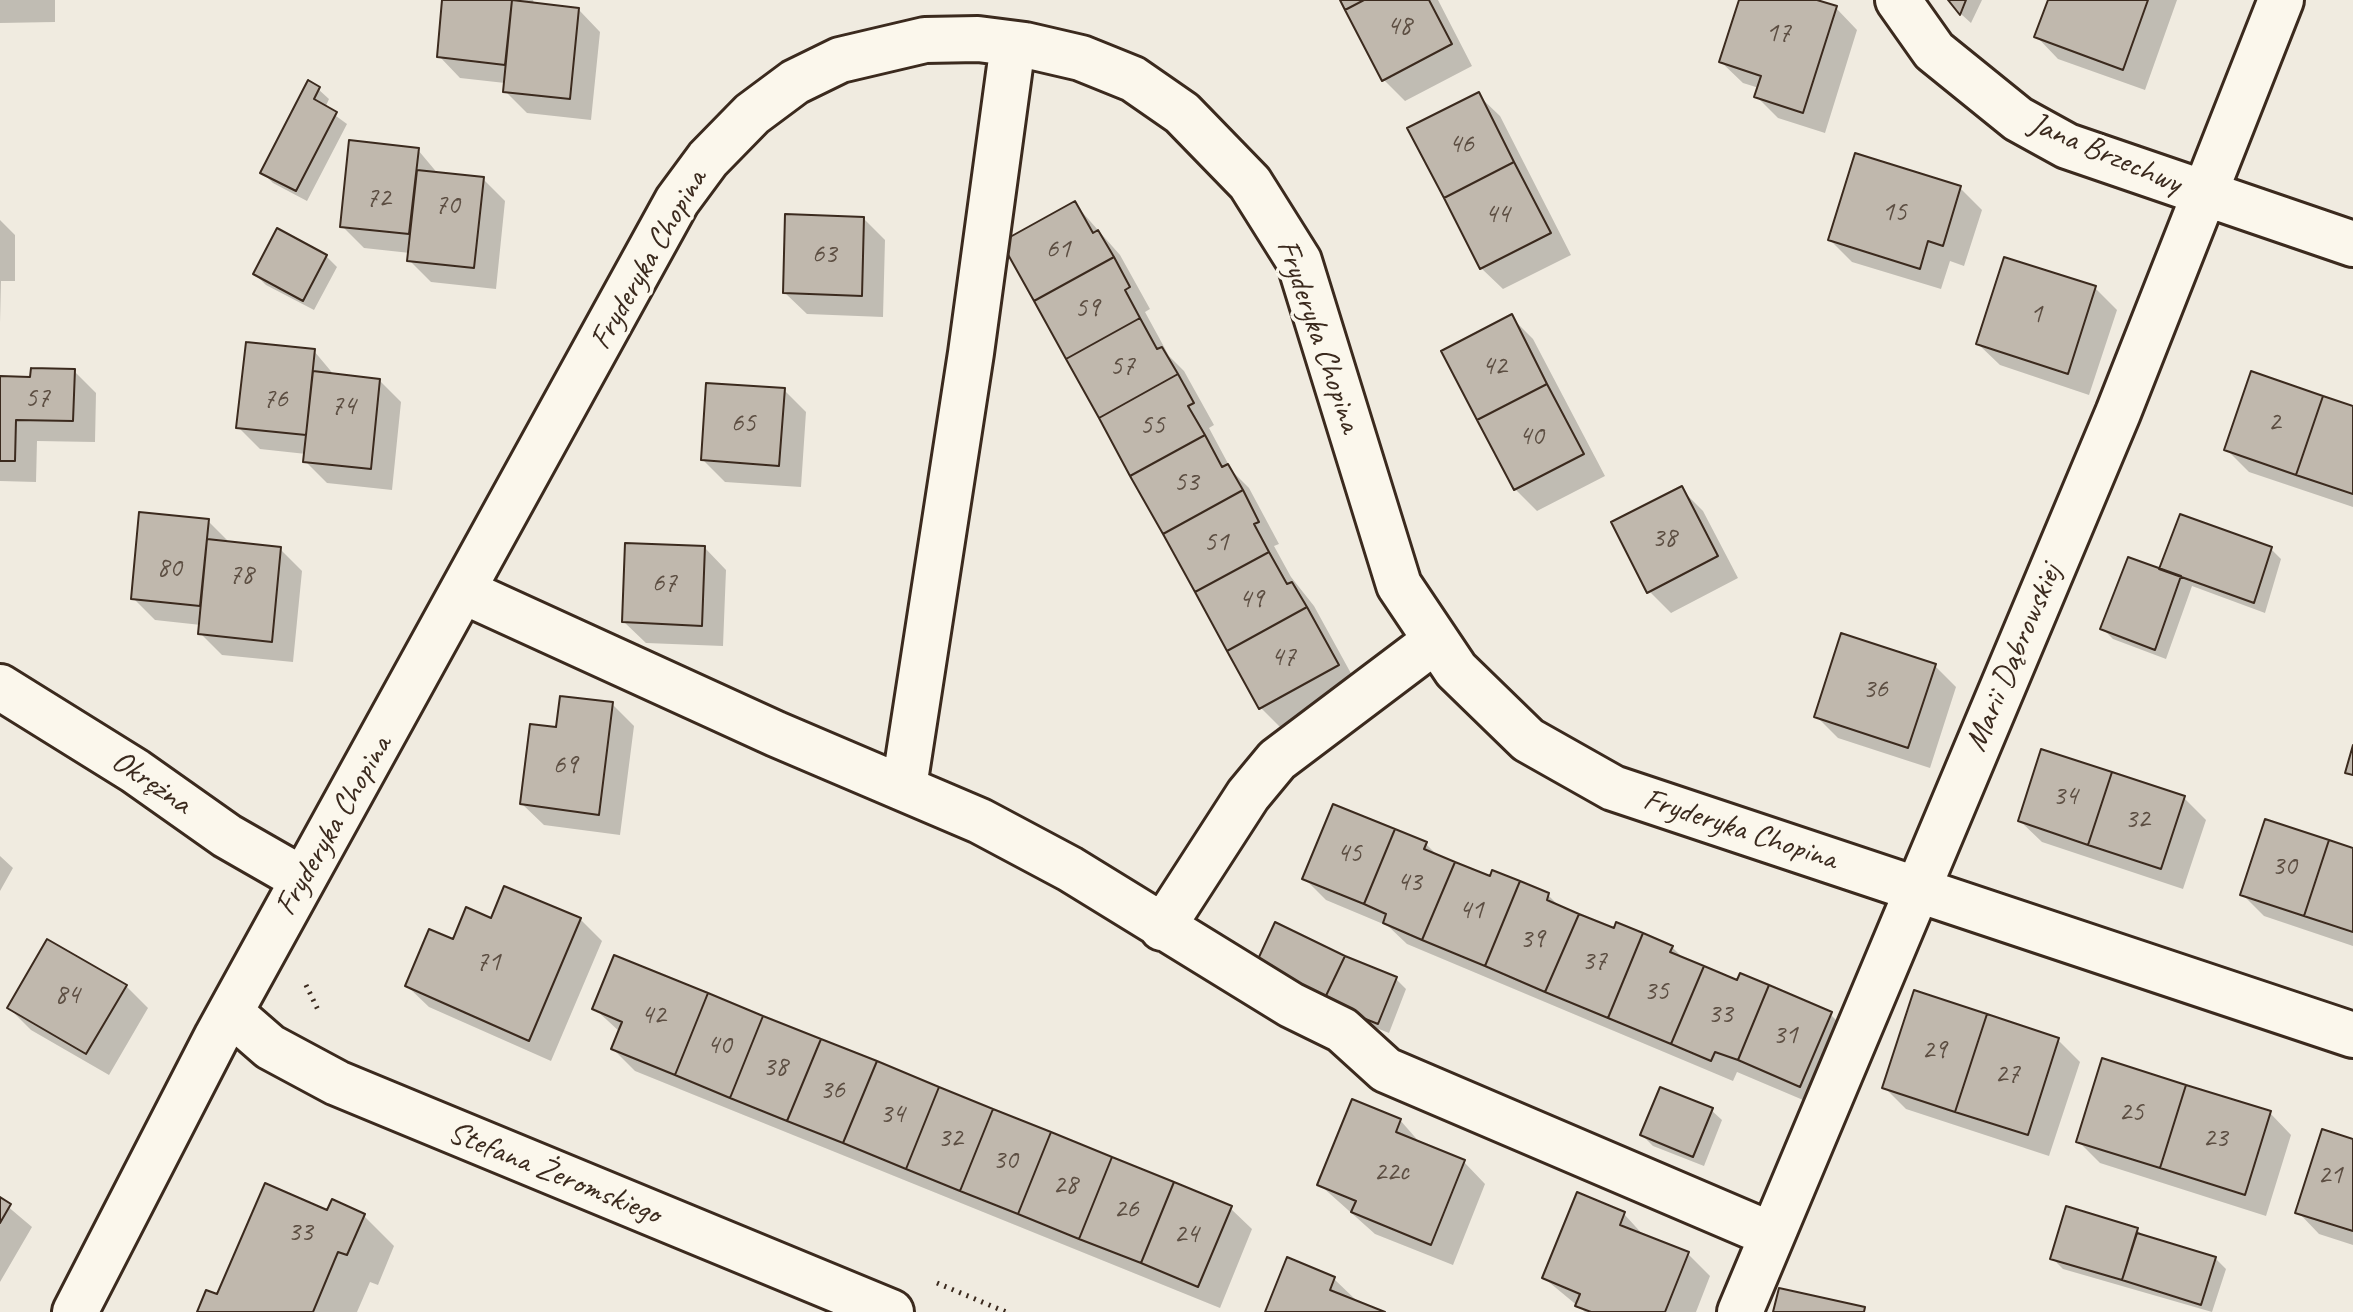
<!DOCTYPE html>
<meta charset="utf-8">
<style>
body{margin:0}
canvas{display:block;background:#f0ebe0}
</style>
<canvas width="2353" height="1312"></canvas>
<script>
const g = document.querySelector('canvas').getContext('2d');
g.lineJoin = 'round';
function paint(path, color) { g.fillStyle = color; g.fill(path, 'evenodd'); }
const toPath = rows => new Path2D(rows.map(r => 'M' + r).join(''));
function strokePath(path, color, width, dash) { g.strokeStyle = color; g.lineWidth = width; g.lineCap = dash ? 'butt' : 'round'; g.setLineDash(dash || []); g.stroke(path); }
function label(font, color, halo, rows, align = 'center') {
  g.font = font + ' Caveat,sans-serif'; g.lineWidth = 7; g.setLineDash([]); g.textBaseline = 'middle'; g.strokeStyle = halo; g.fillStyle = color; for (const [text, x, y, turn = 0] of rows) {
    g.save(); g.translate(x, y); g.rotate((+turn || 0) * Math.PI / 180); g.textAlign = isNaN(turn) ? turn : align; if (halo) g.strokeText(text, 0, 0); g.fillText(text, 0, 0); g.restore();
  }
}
const shadow = toPath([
 [0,0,55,0,55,22,0,23],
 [444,0,533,0,535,5,579,10,600,32,591,120,527,113,505,91,505,83,460,78,439,56],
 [1342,0,1438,0,1472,66,1405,101,1383,79],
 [1741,0,1811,0,1836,8,1857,30,1825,133,1778,118,1756,96,1759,88,1743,83,1721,62],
 [1950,0,1982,0,1971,23,1961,14],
 [2050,0,2177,0,2145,90,2058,59,2037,37],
 [318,89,329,99,325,108,347,124,307,201,273,183,262,172],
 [1478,95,1500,116,1571,255,1503,289,1481,268],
 [418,150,439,175,483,179,505,201,496,289,431,282,409,260,410,253,364,248,342,226],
 [1960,188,1982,210,1964,266,1950,261,1941,289,1852,262,1830,240],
 [1075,204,1120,255,1150,309,1145,312,1169,356,1184,371,1214,425,1209,428,1232,471,1249,488,1279,544,1274,546,1291,577,1314,606,1359,688,1283,730,1261,708],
 [864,219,885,240,883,317,807,314,785,293],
 [0,220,15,235,15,281,1,281,0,323],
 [326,256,337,267,314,310,266,285,255,274],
 [2095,288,2117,310,2089,395,2000,365,1978,344],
 [1511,317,1533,339,1605,476,1537,511,1515,489],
 [314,351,335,376,379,380,401,402,392,490,327,483,305,461,306,454,260,449,238,427],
 [74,371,96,393,95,442,37,441,36,482,0,481,0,378,32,379],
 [784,390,806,412,801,487,725,482,703,460],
 [2353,408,2353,507,2249,472,2227,450],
 [1681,489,1703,511,1738,578,1671,613,1649,591],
 [208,521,230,543,280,549,302,571,293,662,222,655,200,633,201,625,155,620,133,598],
 [705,548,726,570,723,646,646,643,624,622],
 [2271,549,2281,559,2265,613,2192,586,2166,659,2113,639,2102,628,2160,572],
 [1935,666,1956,687,1930,768,1838,738,1816,716],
 [612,704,634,726,620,835,544,825,522,804],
 [2184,798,2206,820,2183,889,2042,842,2020,821],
 [1426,844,1440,858,1491,879,1548,895,1561,908,1615,931,1672,947,1685,960,1738,983,1830,1014,1852,1036,1822,1108,1737,1072,1733,1081,1407,944,1388,926,1326,900,1304,878],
 [2353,850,2353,946,2264,916,2242,894],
 [0,856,13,868,0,891],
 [580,919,602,941,551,1061,429,1007,407,986,454,942,492,920],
 [1276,925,1395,978,1406,989,1389,1033,1336,1012],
 [126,986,148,1008,109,1075,31,1030,9,1008],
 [595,1009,1230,1208,1252,1229,1220,1308,635,1071,613,1049,620,1032],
 [2058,1040,2080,1062,2049,1156,1906,1109,1884,1087],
 [1711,1110,1722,1120,1704,1166,1653,1146,1642,1135],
 [2270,1113,2291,1135,2266,1216,2100,1163,2078,1141],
 [1400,1120,1421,1144,1464,1162,1485,1184,1453,1265,1375,1234,1320,1185],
 [2353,1141,2353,1245,2319,1234,2298,1212],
 [0,1200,32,1227,0,1282],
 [328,1213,363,1215,394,1246,378,1285,370,1282,357,1312,199,1312],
 [1624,1214,1645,1237,1688,1254,1710,1276,1696,1312,1585,1312,1544,1278],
 [2137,1230,2145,1237,2215,1258,2226,1269,2212,1312,2063,1269,2052,1258],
 [1334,1279,1356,1300,1380,1312,1267,1312]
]);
const building = toPath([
 [442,0,512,0,505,65,437,57,442,0],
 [512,0,579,8,570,99,503,92,512,0],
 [1340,0,1364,0,1345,10,1340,0],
 [1364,0,1429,0,1452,44,1382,81,1345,10,1364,0],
 [1739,0,1817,0,1837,6,1803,113,1754,97,1761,76,1719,62,1739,0],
 [1948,0,1966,0,1960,15,1948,0],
 [2048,0,2148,0,2123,70,2034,37,2048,0],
 [308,80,320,87,314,99,337,112,296,191,260,173,308,80],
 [1479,92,1514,162,1444,198,1407,128,1479,92],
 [349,140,419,148,409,234,340,227,349,140],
 [1855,153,1961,186,1943,246,1928,241,1920,269,1828,240,1855,153],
 [1514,162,1551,233,1480,269,1444,198,1514,162],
 [417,170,484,177,474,268,407,261,417,170],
 [1075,201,1093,233,1098,230,1114,257,1034,301,1001,242,1075,201],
 [785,214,864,217,862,296,783,293,785,214],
 [277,228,327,255,303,301,253,274,277,228],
 [1114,257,1130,287,1125,290,1140,318,1066,359,1034,301,1114,257],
 [2004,257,2096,286,2068,374,1976,344,2004,257],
 [1512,314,1547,384,1477,420,1441,351,1512,314],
 [1140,318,1157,349,1162,347,1178,374,1099,418,1066,359,1140,318],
 [246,342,315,349,306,435,236,428,246,342],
 [31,368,75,369,73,421,16,420,15,461,0,461,0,376,30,377,31,368],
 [313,371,380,379,371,469,303,462,313,371],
 [2251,371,2323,396,2296,475,2224,450,2251,371],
 [1178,374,1194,403,1188,406,1205,435,1130,476,1099,418,1178,374],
 [706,383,785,388,779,466,701,460,706,383],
 [1547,384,1584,454,1514,490,1477,420,1547,384],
 [2323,396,2353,406,2353,494,2296,475,2323,396],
 [1205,435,1222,467,1228,464,1243,490,1163,534,1130,476,1205,435],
 [1682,486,1718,556,1647,593,1611,522,1682,486],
 [1243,490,1259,522,1254,524,1269,552,1195,592,1163,534,1243,490],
 [139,512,209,519,200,606,131,599,139,512],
 [2180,514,2272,547,2254,603,2159,569,2180,514],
 [207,539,281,547,272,642,198,634,207,539],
 [625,543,705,546,702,626,622,622,625,543],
 [1269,552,1287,584,1292,582,1307,607,1227,651,1195,592,1269,552],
 [2128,557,2181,576,2155,650,2100,629,2128,557],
 [1307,607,1339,665,1259,709,1227,651,1307,607],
 [1841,633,1936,664,1908,748,1814,717,1841,633],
 [560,696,613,702,599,815,520,804,530,724,556,727,560,696],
 [2353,745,2353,775,2345,773,2353,745],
 [2041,749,2112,772,2088,845,2018,821,2041,749],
 [2112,772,2185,796,2161,869,2088,845,2112,772],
 [1333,804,1395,829,1364,904,1302,879,1333,804],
 [2265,819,2329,840,2304,916,2240,895,2265,819],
 [1395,829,1427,842,1424,849,1455,862,1422,940,1383,923,1386,914,1364,904,1395,829],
 [2329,840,2353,848,2353,932,2304,916,2329,840],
 [1455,862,1490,876,1492,870,1520,881,1485,966,1422,940,1455,862],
 [1520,881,1549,893,1547,900,1579,914,1545,992,1485,966,1520,881],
 [504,886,581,918,529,1041,405,986,429,929,453,939,466,907,491,918,504,886],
 [1579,914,1614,928,1616,922,1643,933,1608,1018,1545,992,1579,914],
 [1275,922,1345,956,1323,1002,1254,968,1275,922],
 [1643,933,1673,946,1670,952,1704,966,1671,1044,1608,1018,1643,933],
 [47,939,127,985,86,1054,7,1008,47,939],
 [614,955,708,993,675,1075,611,1049,622,1022,592,1009,614,955],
 [1345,956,1397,977,1378,1024,1323,1002,1345,956],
 [1704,966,1737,980,1740,973,1769,985,1738,1060,1715,1052,1711,1061,1671,1044,1704,966],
 [1769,985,1832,1012,1800,1087,1738,1060,1769,985],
 [1914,990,1987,1014,1955,1112,1882,1088,1914,990],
 [708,993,763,1016,730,1098,675,1075,708,993],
 [1987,1014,2059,1038,2028,1135,1955,1112,1987,1014],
 [763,1016,821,1039,787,1121,730,1098,763,1016],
 [821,1039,877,1061,843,1143,787,1121,821,1039],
 [2102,1058,2186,1085,2160,1168,2076,1142,2102,1058],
 [877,1061,939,1087,906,1169,843,1143,877,1061],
 [2186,1085,2271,1111,2245,1195,2160,1168,2186,1085],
 [939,1087,993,1109,960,1191,906,1169,939,1087],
 [1660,1087,1713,1108,1693,1157,1640,1135,1660,1087],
 [1352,1099,1401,1119,1396,1132,1465,1160,1431,1245,1351,1212,1356,1201,1317,1185,1352,1099],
 [993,1109,1051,1132,1018,1214,960,1191,993,1109],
 [2322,1129,2353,1139,2353,1231,2295,1213,2322,1129],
 [1051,1132,1112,1157,1079,1239,1018,1214,1051,1132],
 [1112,1157,1174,1182,1141,1263,1079,1239,1112,1157],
 [1174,1182,1232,1206,1198,1287,1141,1263,1174,1182],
 [265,1183,327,1210,332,1199,365,1214,347,1255,338,1252,313,1312,197,1312,206,1290,217,1294,265,1183],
 [1577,1192,1625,1212,1620,1225,1689,1252,1665,1312,1591,1312,1575,1306,1580,1294,1542,1278,1577,1192],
 [0,1197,11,1204,0,1223,0,1197],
 [2066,1206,2138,1228,2122,1280,2050,1259,2066,1206],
 [2137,1233,2216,1257,2201,1305,2122,1280,2137,1233],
 [1287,1257,1335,1277,1330,1290,1385,1312,1265,1312,1287,1257],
 [1779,1288,1865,1307,1864,1312,1773,1312,1779,1288]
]);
const path = toPath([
 [306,985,319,1012],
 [937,1283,1006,1312]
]);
const minor = toPath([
 [1898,0,1934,51,2018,119,2067,146,2353,244],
 [465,592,776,734,980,821,1070,869,1291,1005,1342,1030,1386,1070,1772,1235],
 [0,687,135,771,227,836,302,879],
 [904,787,971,353,1013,44],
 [1162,928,1248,795,1277,760,1436,640],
 [231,1013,270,1047,337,1083,891,1312],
 [75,1312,217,1036,677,201,708,159,752,114,795,82,840,60,925,40,978,39,1025,45,1081,58,1133,79,1182,113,1250,183,1299,261,1399,585,1456,670,1528,740,1613,788,2353,1035],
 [1740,1312,2118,413,2281,0]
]);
const numberNames = [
 ["48",1399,27],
 ["17",1778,34],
 ["46",1461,145],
 ["72",378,199],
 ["70",447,206],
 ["15",1894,213],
 ["44",1497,215],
 ["61",1058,250],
 ["63",824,255],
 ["59",1087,309],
 ["1",2036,315],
 ["57",1122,367],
 ["42",1494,367],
 ["57",37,399],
 ["76",275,400],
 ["74",343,407],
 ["2",2274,423],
 ["65",743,424],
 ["55",1152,426],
 ["40",1531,437],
 ["53",1186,483],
 ["38",1664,539],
 ["51",1216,543],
 ["80",169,569],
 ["78",241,576],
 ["67",664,584],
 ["49",1251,600],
 ["47",1283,658],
 ["36",1875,690],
 ["69",565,766],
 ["34",2065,797],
 ["32",2137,820],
 ["45",1349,854],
 ["30",2284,867],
 ["43",1409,883],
 ["41",1471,911],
 ["39",1532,940],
 ["37",1594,962],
 ["71",488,963],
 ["35",1656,992],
 ["84",67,996],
 ["33",1720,1015],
 ["42",653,1016],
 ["31",1785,1036],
 ["40",719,1046],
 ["29",1934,1051],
 ["38",775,1068],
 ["27",2007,1075],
 ["36",832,1091],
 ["25",2131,1113],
 ["34",892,1115],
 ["32",950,1139],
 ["23",2215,1139],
 ["30",1005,1161],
 ["22c",1391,1173],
 ["21",2330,1176],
 ["28",1065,1186],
 ["26",1126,1210],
 ["33",300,1233],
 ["24",1186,1235]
];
const streetNames = [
 ["Jana Brzechwy",2105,154,23],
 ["Fryderyka Chopina",649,260,-60],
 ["Fryderyka Chopina",1318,336,71],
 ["Marii Dąbrowskiej",2014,658,-67],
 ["Okrężna",151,783,34],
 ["Fryderyka Chopina",334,826,-60],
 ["Fryderyka Chopina",1740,830,18],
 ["Stefana Żeromskiego",554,1174,22]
];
paint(shadow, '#0003');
paint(building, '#c0b8ad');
strokePath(building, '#3b2a1e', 2);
strokePath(minor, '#3b2a1e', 50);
strokePath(path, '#3b2a1e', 5, [2, 6]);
strokePath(minor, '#fbf7ec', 44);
label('28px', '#5c4e42', null, numberNames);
label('32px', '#3b2a1e', '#fbf7ec', streetNames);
</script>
